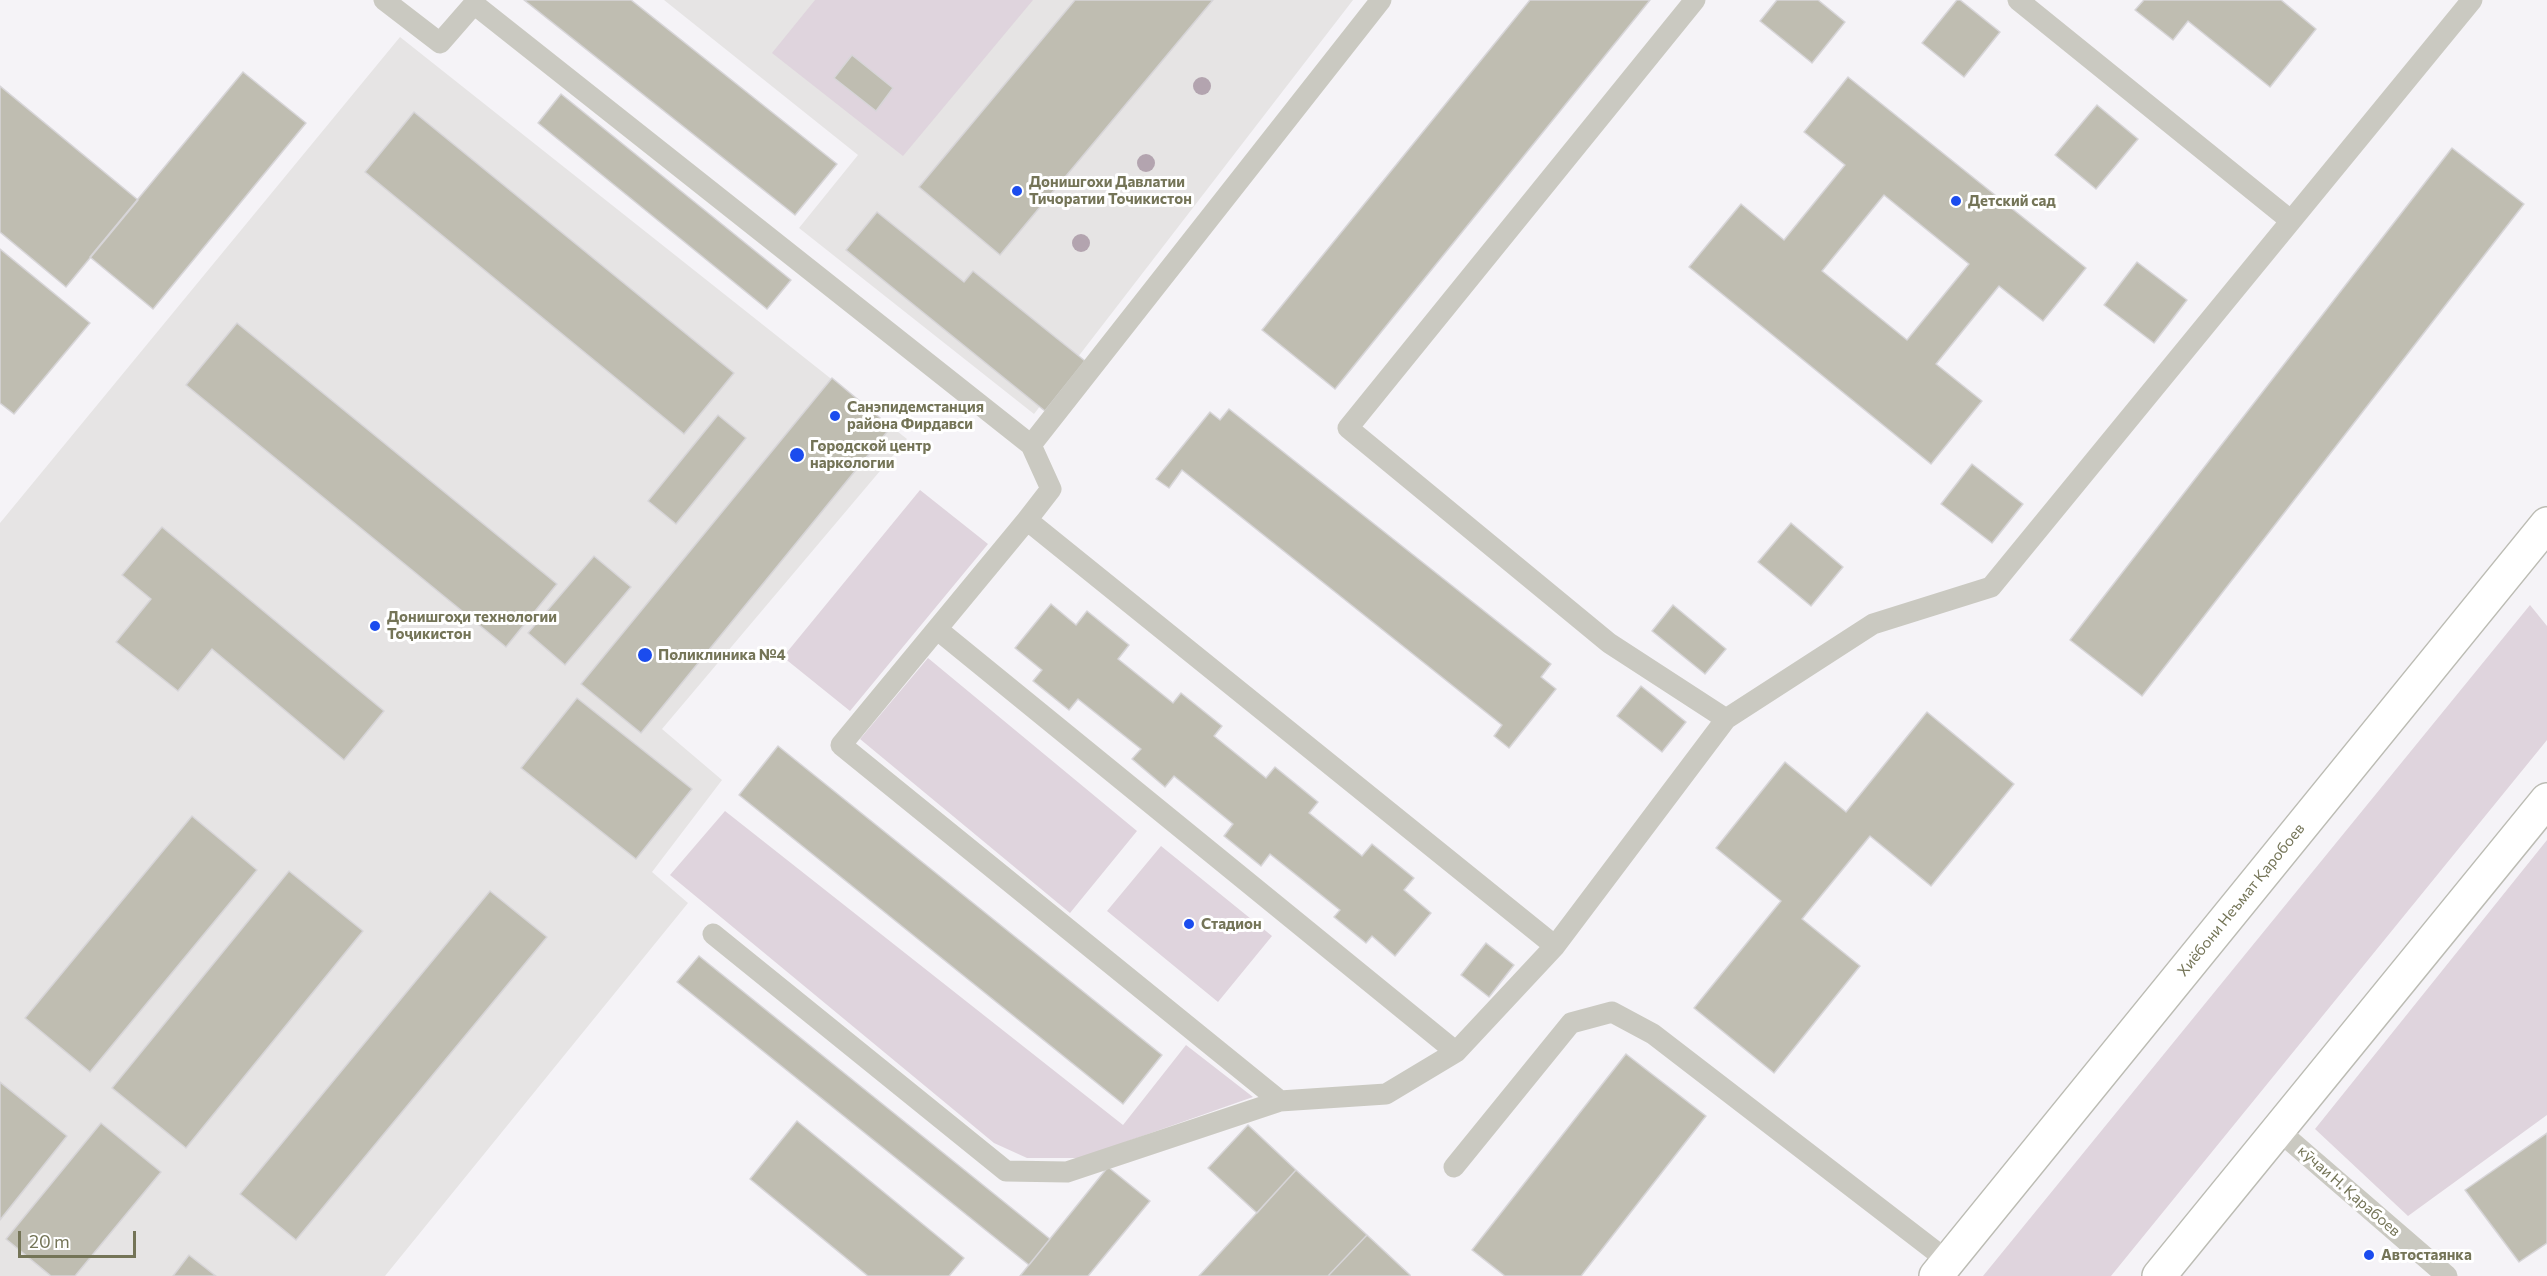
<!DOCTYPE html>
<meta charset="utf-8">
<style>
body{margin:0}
#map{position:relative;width:2547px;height:1276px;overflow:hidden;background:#f5f3f7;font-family:Commissioner,sans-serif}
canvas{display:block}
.scale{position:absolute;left:18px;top:1231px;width:118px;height:27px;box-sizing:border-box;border:3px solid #747457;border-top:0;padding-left:8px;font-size:18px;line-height:21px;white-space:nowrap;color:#747457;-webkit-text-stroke:4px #fff;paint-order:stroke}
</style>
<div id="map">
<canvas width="2547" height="1276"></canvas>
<div class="scale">20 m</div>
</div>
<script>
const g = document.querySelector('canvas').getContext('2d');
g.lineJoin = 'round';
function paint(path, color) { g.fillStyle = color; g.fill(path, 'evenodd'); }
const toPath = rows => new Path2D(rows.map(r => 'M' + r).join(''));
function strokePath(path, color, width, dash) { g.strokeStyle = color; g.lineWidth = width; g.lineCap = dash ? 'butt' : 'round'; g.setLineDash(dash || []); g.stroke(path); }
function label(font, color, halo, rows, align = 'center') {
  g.font = font + ' Commissioner,sans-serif'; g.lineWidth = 6; g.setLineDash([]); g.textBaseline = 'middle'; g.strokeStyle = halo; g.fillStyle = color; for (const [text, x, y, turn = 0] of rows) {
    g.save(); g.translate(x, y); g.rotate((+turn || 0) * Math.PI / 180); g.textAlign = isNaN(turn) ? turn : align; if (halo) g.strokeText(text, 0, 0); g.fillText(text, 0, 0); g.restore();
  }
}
const built = toPath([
 [664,0,1353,0,1034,414,799,228,858,155],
 [400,37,907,439,662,729,722,780,652,872,688,903,385,1276,0,1276,0,523]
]);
const green = toPath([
 [815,0,1033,0,903,156,772,53],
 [920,490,988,544,850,711,783,657],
 [2530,605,2547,626,2547,740,2111,1276,1983,1276],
 [928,658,1137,831,1070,913,860,739],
 [725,811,1123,1125,1186,1045,1253,1097,1080,1158,1027,1158,994,1143,670,875],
 [2547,840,2547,1115,2408,1216,2315,1129],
 [1161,846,1272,936,1218,1002,1107,911]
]);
const building = toPath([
 [524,0,631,0,837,164,795,215,524,0],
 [1075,0,1213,0,1000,255,919,187,1075,0],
 [1530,0,1650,0,1335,389,1262,330,1530,0],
 [1777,0,1818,0,1845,22,1812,63,1760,21,1777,0],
 [1957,0,1960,0,2000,32,1964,77,1922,43,1957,0],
 [2144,0,2281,0,2316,29,2270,87,2188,21,2173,40,2135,10,2144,0],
 [852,55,893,88,876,111,834,78,852,55],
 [243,72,306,123,153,309,90,257,243,72],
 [1848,77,2086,268,2043,321,1999,286,1936,364,1982,401,1931,464,1689,267,1741,204,1784,240,1845,165,1804,132,1848,77],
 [1884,195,1969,264,1907,340,1822,271,1884,195],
 [0,86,138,200,66,287,0,232,0,86],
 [561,94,791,280,767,309,538,123,561,94],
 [2097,105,2138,139,2096,189,2055,155,2097,105],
 [414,112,734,373,684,434,365,172,414,112],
 [2452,148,2524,204,2142,696,2070,640,2452,148],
 [877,212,964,282,973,271,1085,361,1045,411,846,250,877,212],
 [0,249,90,323,14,414,0,403,0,249],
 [2137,262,2187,300,2154,343,2104,305,2137,262],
 [237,323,557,584,506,647,186,385,237,323],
 [832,378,891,427,641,733,581,684,832,378],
 [1229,409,1551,664,1541,677,1556,689,1509,748,1494,736,1502,725,1182,470,1169,488,1156,479,1210,412,1220,420,1229,409],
 [718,415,746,438,676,524,648,501,718,415],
 [1972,464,2023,504,1992,543,1941,504,1972,464],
 [1791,523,1843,567,1811,606,1758,562,1791,523],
 [162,527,384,711,344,760,212,649,178,691,116,642,151,599,122,575,162,527],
 [594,556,631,587,565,665,528,633,594,556],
 [1051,604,1076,625,1087,611,1129,645,1118,659,1173,703,1181,693,1222,726,1214,736,1266,778,1275,767,1318,802,1309,813,1362,856,1372,844,1414,878,1404,890,1431,913,1395,956,1372,936,1366,943,1334,917,1340,910,1270,854,1261,866,1224,836,1233,824,1174,776,1165,787,1132,759,1141,749,1078,699,1069,710,1033,681,1042,670,1015,648,1051,604],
 [1673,605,1726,649,1705,674,1652,631,1673,605],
 [1641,686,1686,722,1662,752,1617,716,1641,686],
 [577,698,692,789,636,859,521,768,577,698],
 [1927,712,2014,784,1931,886,1870,836,1802,919,1860,966,1774,1073,1694,1008,1781,901,1716,848,1785,762,1846,812,1927,712],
 [778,746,1162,1055,1123,1104,739,795,778,746],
 [192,816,257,870,90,1072,25,1018,192,816],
 [289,871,363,931,186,1148,112,1088,289,871],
 [490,891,547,937,296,1240,240,1194,490,891],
 [1486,943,1514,965,1489,997,1461,975,1486,943],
 [699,956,1050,1239,1029,1265,677,982,699,956],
 [1626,1054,1706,1116,1581,1276,1505,1276,1472,1250,1626,1054],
 [0,1082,67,1136,0,1220,0,1082],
 [797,1121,964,1258,949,1276,868,1276,750,1179,797,1121],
 [101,1123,161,1172,75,1276,51,1276,6,1239,101,1123],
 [1248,1125,1296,1170,1257,1213,1208,1168,1248,1125],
 [2547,1133,2547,1243,2519,1262,2465,1190,2547,1133],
 [1108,1167,1150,1201,1088,1276,1020,1276,1108,1167],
 [1296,1170,1367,1235,1328,1276,1199,1276,1296,1170],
 [1367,1235,1410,1275,1410,1276,1328,1276,1367,1235],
 [189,1255,216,1276,173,1276,189,1255]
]);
const lane = toPath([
 [384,0,440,43,474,4,1031,445,1051,489,1027,520,1555,946],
 [1695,0,1348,428,1609,643,1726,719,1873,624,1991,587,2472,0],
 [2018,0,2290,220],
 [1031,445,1381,0],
 [1027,520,841,745,1280,1101,1386,1094,1456,1052,1555,946,1726,719],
 [938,630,1456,1052],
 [713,934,1006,1171,1067,1172,1280,1101],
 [2278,1130,2447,1276],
 [1454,1167,1571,1023,1612,1012,1653,1034,1948,1261]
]);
const highway = toPath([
 [1936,1276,2547,524],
 [2159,1276,2547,800]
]);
const trees = [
 [1202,86],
 [1146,163],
 [1081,243]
];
const markers = [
 [1017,191,6,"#1b4cee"],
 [1956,201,6,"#1b4cee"],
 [835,416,6,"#1b4cee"],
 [797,455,8,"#1b4cee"],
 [375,626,6,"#1b4cee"],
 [645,655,8,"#1b4cee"],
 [1189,924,6,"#1b4cee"],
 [2369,1255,6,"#1b4cee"]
];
const poiNames = [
 ["Донишгохи Давлатии",1029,182],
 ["Тичоратии Точикистон",1029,199],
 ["Детский сад",1968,201],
 ["Санэпидемстанция",847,407],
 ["района Фирдавси",847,424],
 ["Городской центр",810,446],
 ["наркологии",810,463],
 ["Донишгоҳи технологии",387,617],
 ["Тоҷикистон",387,634],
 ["Поликлиника №4",658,655],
 ["Стадион",1201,924],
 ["Автостаянка",2381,1255]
];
const streetNames = [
 ["Хиёбони Неъмат Қаробоев",2241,900,-51],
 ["кӯчаи Н. Қарабоев",2349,1191,41]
];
paint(built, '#e6e4e4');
paint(green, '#dfd4dd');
paint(building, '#bfbdb1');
strokePath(building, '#d7d5d8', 1.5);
strokePath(highway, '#bcbcb4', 36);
strokePath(lane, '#cac9c1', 21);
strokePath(highway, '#fff', 33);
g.fillStyle = '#b3a4af';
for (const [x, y] of trees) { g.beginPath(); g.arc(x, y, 9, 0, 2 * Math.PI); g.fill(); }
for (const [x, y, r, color] of markers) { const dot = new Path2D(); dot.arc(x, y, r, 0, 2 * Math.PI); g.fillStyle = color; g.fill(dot); strokePath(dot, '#fff', 2); }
label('bold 15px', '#747457', '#fff', poiNames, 'left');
label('15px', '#747457', '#fff', streetNames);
</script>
